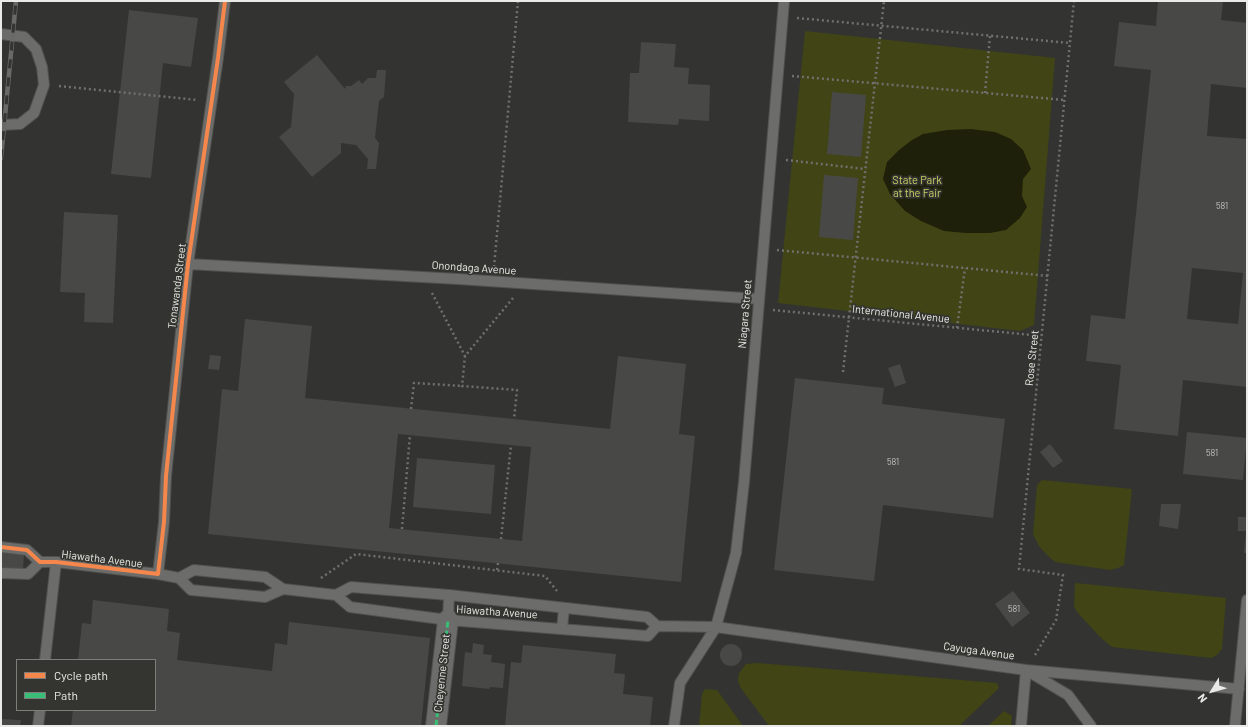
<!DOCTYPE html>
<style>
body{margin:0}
#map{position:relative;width:1248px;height:727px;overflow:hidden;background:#333431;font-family:Barlow,sans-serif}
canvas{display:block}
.frame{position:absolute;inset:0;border:2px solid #eaebe7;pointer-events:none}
.legend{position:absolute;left:16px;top:659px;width:140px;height:52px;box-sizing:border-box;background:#343530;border:1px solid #7d7e79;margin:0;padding:5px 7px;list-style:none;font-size:12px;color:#eaebe7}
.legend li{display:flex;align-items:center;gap:8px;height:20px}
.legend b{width:20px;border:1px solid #7d7e79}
.north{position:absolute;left:1192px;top:671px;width:40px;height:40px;-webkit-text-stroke:3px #343530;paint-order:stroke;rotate:233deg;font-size:11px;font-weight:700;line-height:16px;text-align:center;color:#eaebe7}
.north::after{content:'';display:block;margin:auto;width:14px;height:18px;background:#eaebe7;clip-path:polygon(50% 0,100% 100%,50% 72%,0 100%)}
</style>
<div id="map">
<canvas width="1248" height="727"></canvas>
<div class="frame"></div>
<ul class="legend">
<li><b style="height:5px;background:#f5874c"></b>Cycle path</li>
<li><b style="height:5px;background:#3abd76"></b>Path</li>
</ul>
<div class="north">N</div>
</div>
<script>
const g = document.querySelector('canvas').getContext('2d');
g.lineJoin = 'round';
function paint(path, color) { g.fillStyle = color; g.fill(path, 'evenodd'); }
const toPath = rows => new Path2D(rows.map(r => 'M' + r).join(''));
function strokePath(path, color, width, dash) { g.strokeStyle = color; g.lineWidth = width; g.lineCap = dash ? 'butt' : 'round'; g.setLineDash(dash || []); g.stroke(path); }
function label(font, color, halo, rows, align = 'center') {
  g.font = font + ' Barlow,sans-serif'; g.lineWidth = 3.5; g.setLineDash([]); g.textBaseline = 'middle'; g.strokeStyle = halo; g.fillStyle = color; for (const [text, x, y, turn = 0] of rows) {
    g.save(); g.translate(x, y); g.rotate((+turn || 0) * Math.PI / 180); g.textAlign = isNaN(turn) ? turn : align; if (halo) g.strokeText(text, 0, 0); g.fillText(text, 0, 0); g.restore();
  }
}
const green = toPath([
 [805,31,1055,58,1034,325,1020,331,778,303],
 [1042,480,1132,489,1124,565,1118,568,1110,570,1055,562,1046,554,1039,546,1033,534,1037,485],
 [1075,583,1226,598,1222,649,1217,655,1211,658,1112,647,1099,636,1077,612,1074,607],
 [758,663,997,683,999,688,959,726,769,726,740,687,738,680,739,673,746,664],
 [705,689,717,690,743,726,699,726,702,694],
 [1004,711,1012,716,1011,726,988,726]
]);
const water = toPath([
 [971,129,995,132,1011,139,1023,150,1031,169,1023,179,1022,196,1027,207,1020,218,1006,230,990,233,966,233,944,231,921,221,905,211,890,194,883,179,887,162,899,150,912,140,923,134,947,130]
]);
const building = toPath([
 [1158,1,1223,1,1221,20,1247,23,1247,88,1211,84,1207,136,1247,139,1247,387,1183,380,1178,436,1114,429,1121,365,1086,361,1091,315,1125,319,1151,70,1114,66,1119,22,1156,26],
 [1192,268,1243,273,1238,324,1187,319],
 [129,10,198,18,191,67,163,63,151,178,111,174],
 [641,42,676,44,674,67,689,68,688,84,710,85,709,121,679,119,678,125,628,122,630,73,639,73],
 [317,55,345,89,346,86,351,86,359,80,362,84,368,78,376,78,377,70,386,70,384,97,379,101,375,138,379,143,376,169,367,169,368,159,356,145,341,143,341,153,312,177,279,137,291,127,294,94,284,82],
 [832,92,866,95,861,157,827,154],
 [824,175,858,178,853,240,819,237],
 [64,212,118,215,113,323,84,322,85,293,60,292],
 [245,319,312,326,305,398,514,419,610,429,618,356,686,364,679,434,695,436,681,582,208,534,222,389,238,391],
 [398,434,531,447,522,541,389,528],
 [210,355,221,356,219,370,208,369],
 [900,364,906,383,895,387,888,368],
 [795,378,884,388,882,404,1005,419,993,518,883,505,874,581,774,570],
 [1187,432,1247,438,1243,480,1183,474],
 [1050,444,1063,461,1053,468,1040,452],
 [417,458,495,465,491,514,413,507],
 [1161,504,1181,504,1178,529,1159,526],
 [1238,517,1247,517,1247,553,1244,553,1246,531,1238,531],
 [1,553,24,554,23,570,1,568],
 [1013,591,1030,613,1012,627,995,604],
 [93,600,169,609,167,631,180,633,177,660,272,671,275,643,287,645,289,622,430,638,421,726,71,726,73,710,155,710,155,660,78,660,82,623,91,624],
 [473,643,484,645,483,654,492,655,491,662,505,664,503,688,490,687,489,689,462,686,465,652,472,653],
 '720 655a11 11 0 1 1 22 0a11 11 0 1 1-22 0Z',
 [523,645,616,654,614,673,625,674,623,694,653,697,650,726,505,726,511,662,521,663],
 [1,719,21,720,20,726,1,726]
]);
const path = toPath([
 [797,18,1070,43],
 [792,76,1065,100],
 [59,86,197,100],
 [985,93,990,36],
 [786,160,865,169],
 [777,250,1048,276],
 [494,267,518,1],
 [432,293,465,356],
 [513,298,465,356,462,386,517,390,514,419],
 [773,310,1042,336],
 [957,328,965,268],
 [843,372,884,1],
 [411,409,414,383,462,386],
 [402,529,410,435],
 [501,539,511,445],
 [497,570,498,563],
 [321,578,356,554,545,576,557,591],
 [1035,655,1056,620,1063,575,1019,569,1074,1]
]);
const lane = toPath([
 [1,34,24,37,36,49,42,67,44,85,34,113,20,124,1,125],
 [188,264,458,279,759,299],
 [1,547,27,550,40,562],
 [1,573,28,574,40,562,56,562,158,574,179,578,191,590,265,597,283,589],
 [158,574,164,522,166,476,188,264,218,58,225,1],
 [179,578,194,570,265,577,283,589,336,595,350,607,448,620,648,636,657,626],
 [336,595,351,587,449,595,647,617,657,626,716,627,1026,670,1239,689],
 [448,620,449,595],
 [562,629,564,608],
 [45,660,56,562],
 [38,726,40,710],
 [674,726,680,683,716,627,736,553,744,482,784,1],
 [1021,726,1026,670,1068,695,1091,726],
 [1235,726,1247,600]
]);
const street = toPath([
 [436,726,448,620]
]);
const rail = toPath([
 [1,158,16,1]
]);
const quiet = toPath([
 [436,726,448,620]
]);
const cycleway = toPath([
 [1,547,27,550,40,562,56,562,158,574,164,522,166,476,188,264,218,58,225,1]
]);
const numberNames = [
 ["581",1222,206],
 ["581",1212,453],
 ["581",893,462],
 ["581",1014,609]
];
const parkNames = [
 ["State Park",917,180],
 ["at the Fair",917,193]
];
const streetNames = [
 ["Onondaga Avenue",474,268,4],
 ["Tonawanda Street",177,286,-83],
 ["Niagara Street",745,314,-85],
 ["International Avenue",901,314,6],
 ["Rose Street",1032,358,-84],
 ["Hiawatha Avenue",102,559,7],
 ["Hiawatha Avenue",497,612,4],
 ["Cayuga Avenue",979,651,8],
 ["Cheyenne Street",442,673,-84]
];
paint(green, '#414414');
paint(water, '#1e2009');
paint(building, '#484946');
strokePath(lane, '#51514f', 12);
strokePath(street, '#51514f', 22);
strokePath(path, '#70706e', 2.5, [2, 3]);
strokePath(lane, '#6c6c6a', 10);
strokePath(street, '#6c6c6a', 20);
strokePath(rail, '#696967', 4.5);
strokePath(rail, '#343530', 3, [9]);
strokePath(quiet, '#3abd76', 3, [6, 3]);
strokePath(cycleway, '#f5874c', 4);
label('9px', '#c2c2bf', null, numberNames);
label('11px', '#c8cf64', '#343530', parkNames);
label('11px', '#eaebe7', '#343530', streetNames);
</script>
